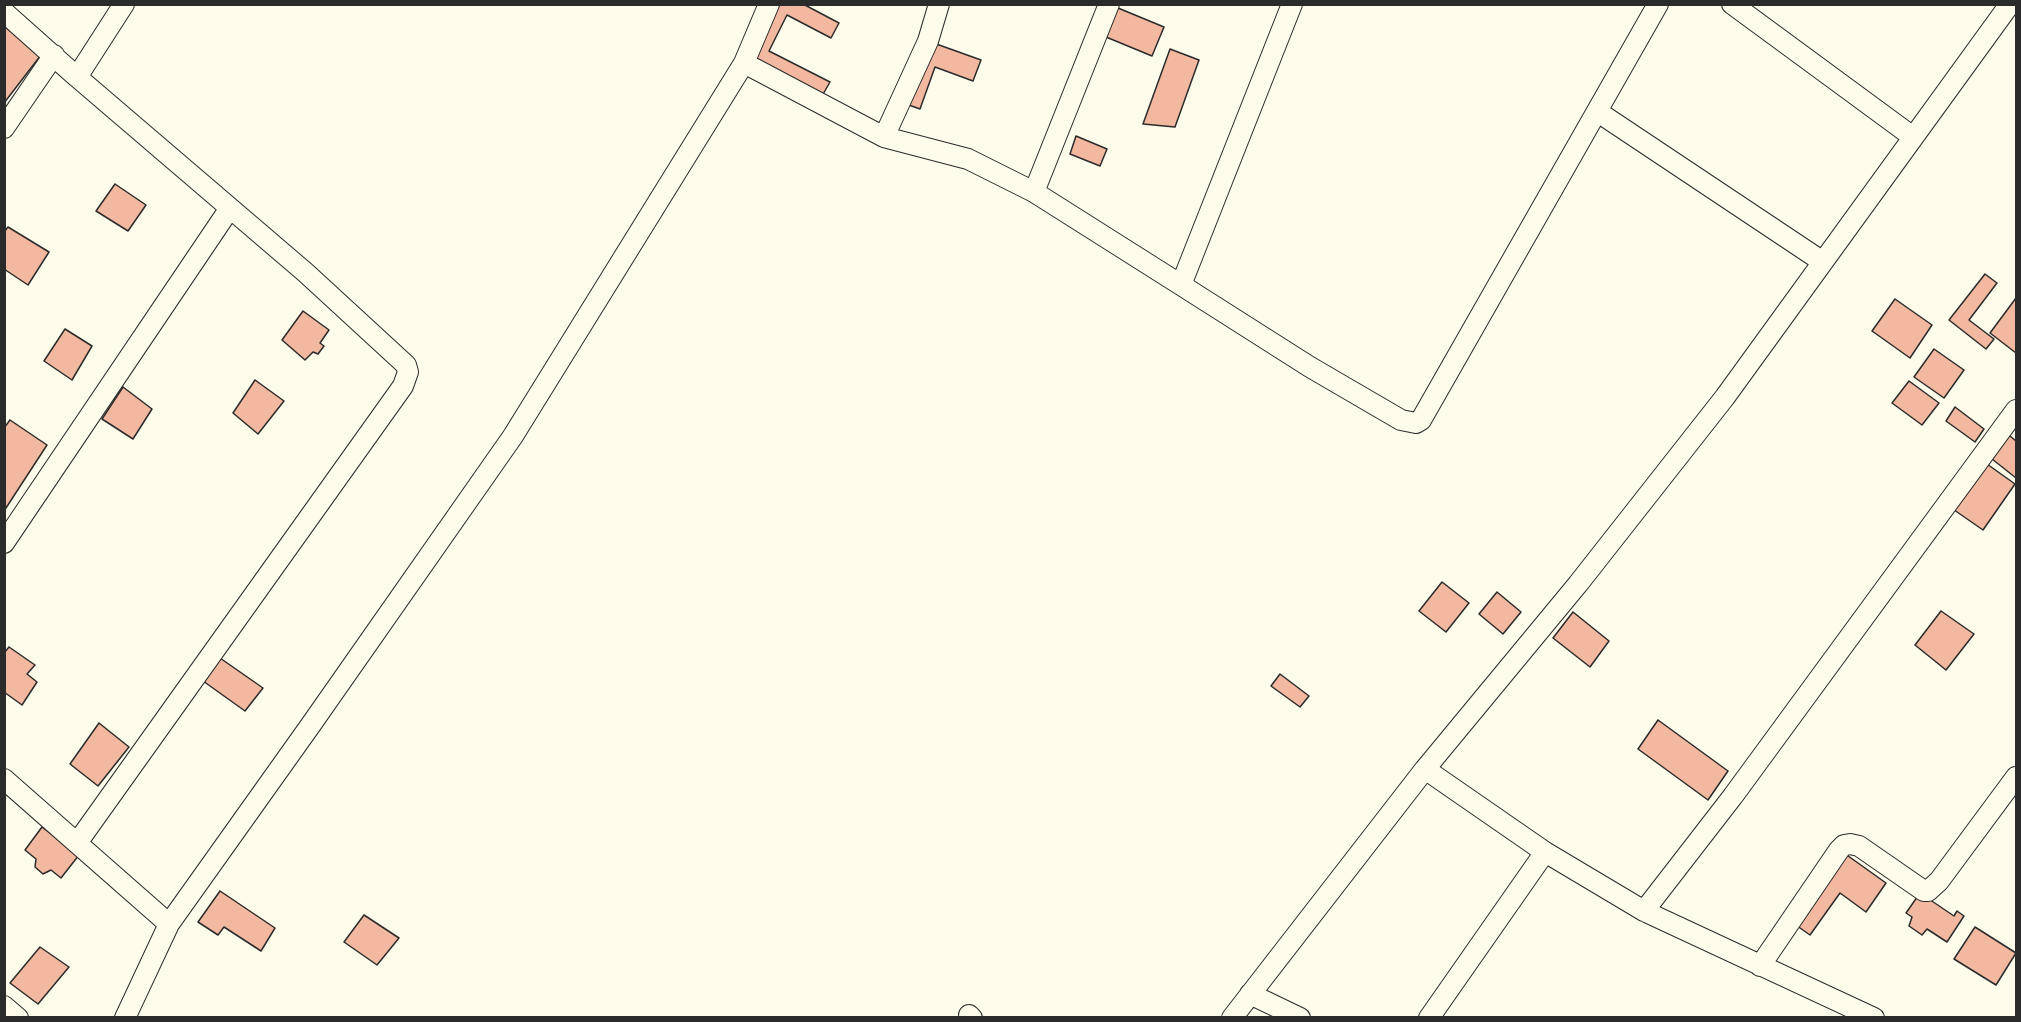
<!DOCTYPE html>
<style>
body{margin:0}
#map{position:relative;width:2021px;height:1022px;overflow:hidden;background:#fdfbea;font-family:"Golos Text",sans-serif}
canvas{display:block}
.frame{position:absolute;inset:0;border:6px solid #2b2b2b;pointer-events:none}
</style>
<div id="map">
<canvas width="2021" height="1022"></canvas>
<div class="frame"></div>
</div>
<script>
const g = document.querySelector('canvas').getContext('2d');
g.lineJoin = 'round';
function paint(path, color) { g.fillStyle = color; g.fill(path, 'evenodd'); }
const toPath = rows => new Path2D(rows.map(r => 'M' + r).join(''));
function strokePath(path, color, width, dash) { g.strokeStyle = color; g.lineWidth = width; g.lineCap = dash ? 'butt' : 'round'; g.setLineDash(dash || []); g.stroke(path); }
const building = toPath([
 [780,4,803,4,839,23,831,38,787,15,769,51,830,82,822,96,752,60,780,4],
 [1118,8,1164,27,1152,56,1106,37,1118,8],
 [4,26,41,55,4,103,4,26],
 [928,41,981,60,973,81,935,67,920,109,906,104,928,41],
 [1170,49,1199,60,1175,127,1143,124,1170,49],
 [1076,136,1107,149,1100,166,1070,154,1076,136],
 [115,184,146,205,128,231,96,211,115,184],
 [8,227,49,252,28,285,4,269,4,232,8,227],
 [1985,274,1997,283,1969,320,1994,339,1986,349,1949,320,1985,274],
 [2016,298,2016,353,1990,333,2016,298],
 [1895,299,1932,325,1910,358,1872,331,1895,299],
 [303,311,329,330,320,343,324,346,318,354,313,352,305,360,282,340,303,311],
 [65,329,92,346,72,380,44,361,65,329],
 [1934,349,1964,370,1944,398,1914,377,1934,349],
 [255,380,284,401,258,434,233,413,255,380],
 [1909,381,1939,403,1922,425,1892,403,1909,381],
 [123,387,152,409,133,439,102,419,123,387],
 [1955,407,1984,429,1975,442,1946,421,1955,407],
 [10,420,47,445,4,511,4,428,10,420],
 [2004,431,2016,441,2016,478,1987,455,2004,431],
 [1980,459,2015,484,1983,530,1947,505,1980,459],
 [1442,582,1469,603,1446,632,1419,611,1442,582],
 [1497,592,1521,612,1503,634,1479,614,1497,592],
 [1941,611,1974,634,1946,670,1915,645,1941,611],
 [1573,612,1609,641,1590,667,1553,638,1573,612],
 [9,647,35,665,27,674,37,682,22,705,4,692,4,653,9,647],
 [220,658,263,688,245,711,203,681,220,658],
 [1280,674,1309,696,1300,707,1271,686,1280,674],
 [1658,720,1728,771,1708,800,1638,749,1658,720],
 [99,723,129,747,98,786,70,764,99,723],
 [42,827,79,855,61,878,51,870,43,874,35,867,36,859,25,850,42,827],
 [1844,853,1886,883,1866,912,1840,893,1810,935,1793,923,1844,853],
 [220,891,275,928,261,951,224,927,218,935,198,922,220,891],
 [1920,893,1954,916,1957,911,1964,916,1947,942,1927,929,1922,935,1909,926,1912,917,1906,913,1920,893],
 [364,915,399,938,377,965,344,942,364,915],
 [1975,927,2016,953,1996,985,1954,959,1975,927],
 [40,947,69,967,38,1004,10,983,40,947]
]);
const minor = toPath([
 [1109,4,1034,192,1181,285],
 [1292,4,1181,285,1310,367,1401,420,1416,423,1421,420,1658,4],
 [1732,4,1913,137],
 [4,12,77,77,124,4],
 [744,63,884,137,928,41,939,4],
 [77,77,306,273,406,365,408,372,403,386,77,843],
 [1598,112,1823,262],
 [4,128,54,55],
 [884,137,968,159,1034,192],
 [4,543,230,208],
 [1425,769,1545,852,1644,911,1874,1018],
 [4,779,169,924],
 [1644,911,1733,796,2016,410],
 [1760,966,1839,850,1844,845,1850,844,1859,846,1924,891,1928,891,1939,881,2016,777],
 [1250,994,1300,1018],
 [4,1006,18,1018],
 [969,1015,972,1018],
 [125,1018,169,924,310,726,513,436,744,63,769,4],
 [1232,1018,1425,769,1578,584,1725,397,2010,4],
 [1429,1018,1545,852]
]);
paint(building, '#f2b8a0');
strokePath(building, '#2b2b2b', 1.5);
strokePath(minor, '#2b2b2b', 22);
strokePath(minor, '#fdfbea', 20);
</script>
